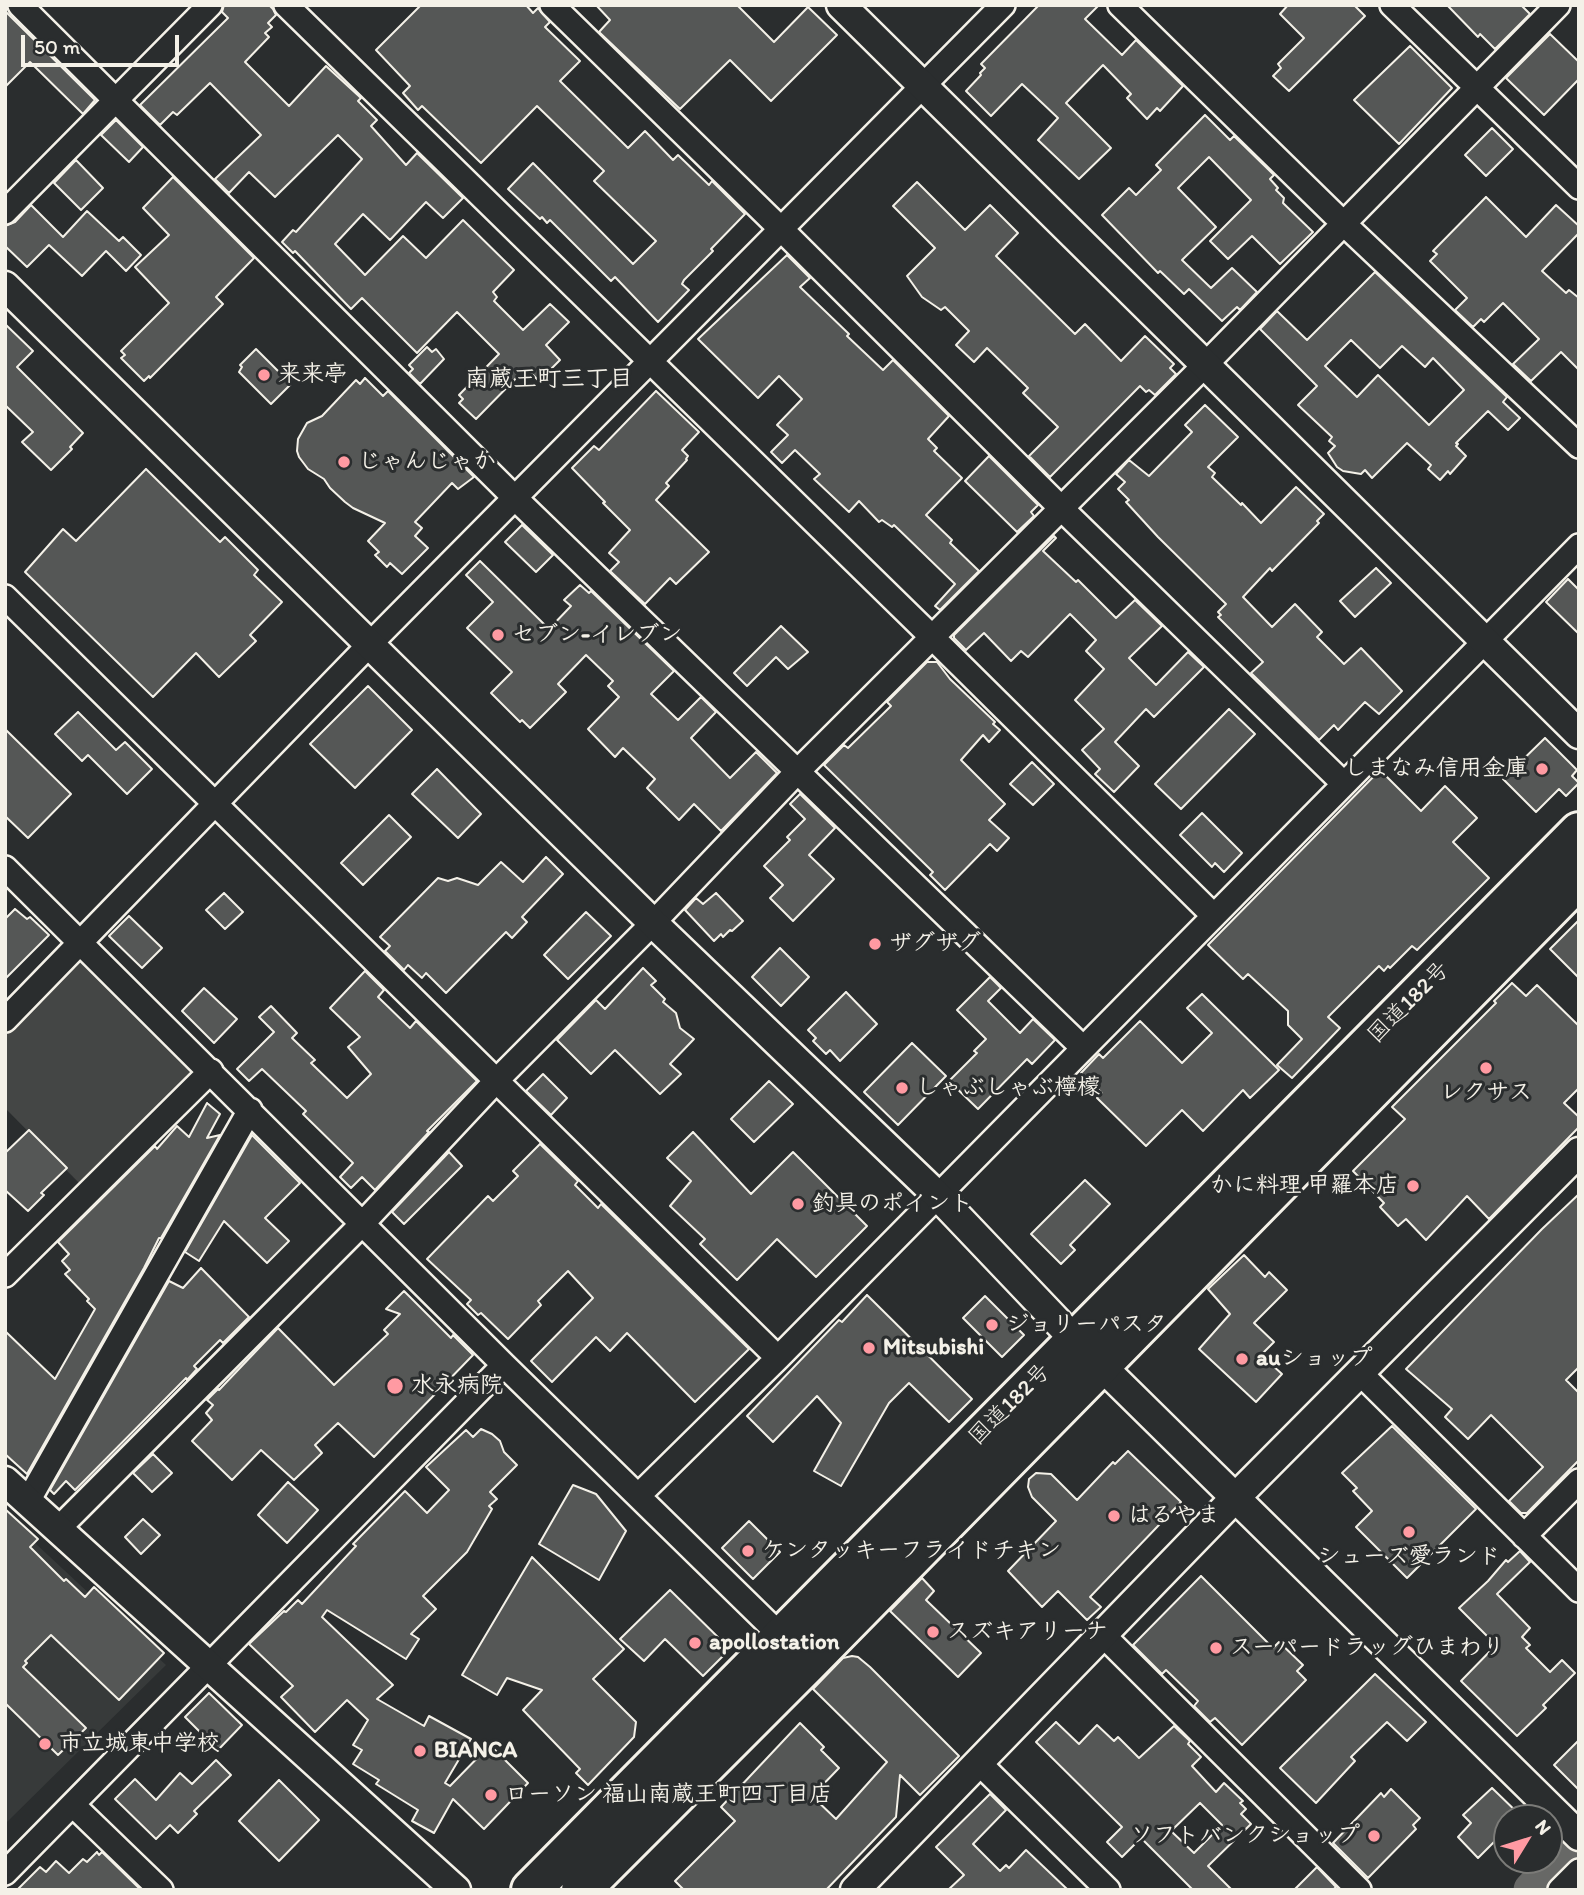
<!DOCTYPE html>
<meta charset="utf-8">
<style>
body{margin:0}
#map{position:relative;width:1584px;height:1895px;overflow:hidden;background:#2a2d2e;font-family:Itim,sans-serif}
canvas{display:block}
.frame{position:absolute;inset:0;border:7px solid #f4f1e8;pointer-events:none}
.north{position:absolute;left:1493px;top:1804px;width:70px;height:70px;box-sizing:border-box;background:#2a2d2e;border:2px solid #7b7b78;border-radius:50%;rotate:52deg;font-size:19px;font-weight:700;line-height:28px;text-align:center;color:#f4f1e8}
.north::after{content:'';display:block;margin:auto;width:24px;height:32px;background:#ff9aa2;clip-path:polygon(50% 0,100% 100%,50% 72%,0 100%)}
.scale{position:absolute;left:21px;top:35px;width:158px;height:32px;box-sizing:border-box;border:4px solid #f4f1e8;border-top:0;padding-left:9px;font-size:21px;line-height:24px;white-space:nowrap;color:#f4f1e8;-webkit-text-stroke:5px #2a2d2e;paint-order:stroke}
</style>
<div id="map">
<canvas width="1584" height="1895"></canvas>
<div class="frame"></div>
<div class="north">N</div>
<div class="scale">50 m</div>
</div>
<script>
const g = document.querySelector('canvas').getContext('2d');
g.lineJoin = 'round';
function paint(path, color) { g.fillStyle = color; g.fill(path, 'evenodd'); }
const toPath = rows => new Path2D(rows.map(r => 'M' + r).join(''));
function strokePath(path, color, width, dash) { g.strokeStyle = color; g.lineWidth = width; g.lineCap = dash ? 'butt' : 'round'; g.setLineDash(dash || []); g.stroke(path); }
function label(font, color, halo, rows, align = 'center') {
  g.font = font + ' Itim,"Klee One",sans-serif'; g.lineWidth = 6; g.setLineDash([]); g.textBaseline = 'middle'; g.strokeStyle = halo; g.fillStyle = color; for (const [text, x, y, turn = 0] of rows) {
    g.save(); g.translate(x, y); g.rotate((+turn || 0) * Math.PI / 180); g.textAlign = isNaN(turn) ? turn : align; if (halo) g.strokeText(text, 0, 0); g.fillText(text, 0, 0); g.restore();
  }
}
const built = toPath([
 [5,1515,166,1665,5,1824]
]);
const green = toPath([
 [80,947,205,1070,85,1189,5,1108,5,1025]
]);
const river = toPath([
 [1532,1890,1579,1842]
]);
const building = toPath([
 [224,5,269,5,273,9,276,15,268,23,272,27,265,33,269,37,245,62,289,106,326,66,361,98,358,101,377,120,371,126,406,165,417,153,463,198,443,218,426,202,390,240,363,214,335,244,365,275,403,236,426,258,463,220,514,270,493,292,497,297,494,301,523,330,550,304,569,322,546,345,560,360,539,381,526,368,476,419,459,403,463,399,459,395,499,354,457,312,417,353,362,298,351,309,295,251,293,253,282,242,293,230,296,232,362,159,338,135,275,197,249,172,229,193,215,179,261,135,210,83,177,115,173,112,160,125,140,105,228,18,222,12,224,5],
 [421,5,526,5,533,13,538,8,550,22,545,27,580,61,560,81,628,148,645,131,673,160,678,155,709,185,712,181,745,214,711,249,713,251,684,280,682,284,689,290,658,322,615,277,611,281,550,220,547,223,542,217,540,219,508,189,533,163,633,264,656,241,594,181,604,171,537,106,481,163,422,106,418,110,403,93,410,86,376,50,421,5],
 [596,5,737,5,774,42,808,7,837,35,771,101,730,60,680,109,599,32,610,20,596,5],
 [1039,5,1099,5,1085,19,1122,55,1136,40,1183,86,1160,111,1157,108,1147,119,1127,98,1131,94,1103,65,1066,103,1111,148,1079,179,1038,140,1058,118,1022,84,991,116,966,91,981,75,980,73,985,68,981,64,1039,5],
 [1288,5,1354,5,1365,16,1289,91,1273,76,1281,68,1278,64,1304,38,1280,14,1288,5],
 [1447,5,1521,5,1530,14,1495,49,1480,34,1478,37,1447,5],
 [5,11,95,100,83,114,30,62,5,87,5,11],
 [1550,34,1579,62,1579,79,1544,115,1506,78,1550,34],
 [1410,46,1452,88,1399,144,1354,100,1410,46],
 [1205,115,1230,140,1234,136,1274,175,1270,179,1278,188,1276,190,1284,198,1283,203,1313,232,1280,264,1252,236,1228,259,1210,241,1251,200,1209,157,1178,188,1216,227,1182,260,1211,288,1232,268,1257,292,1240,310,1237,307,1222,321,1189,289,1184,294,1160,271,1158,273,1102,215,1129,188,1136,195,1161,170,1156,165,1205,115],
 [116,120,143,147,129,162,101,135,116,120],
 [1492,128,1513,149,1486,176,1465,155,1492,128],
 [76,160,103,188,81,210,54,183,76,160],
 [173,177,254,258,216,297,223,304,150,378,149,376,144,381,121,358,125,355,121,351,169,303,135,267,169,235,143,208,173,177],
 [917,182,965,230,990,205,1018,233,996,256,1075,334,1085,324,1121,361,1145,336,1174,364,1170,368,1176,374,1155,395,1149,390,1146,392,1140,386,1050,477,1029,456,1058,427,1023,393,1028,388,987,348,974,362,956,345,969,331,945,307,941,310,922,297,907,276,935,248,893,206,917,182],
 [1486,197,1526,237,1556,205,1579,226,1579,233,1542,271,1566,293,1569,290,1579,298,1579,370,1561,352,1531,381,1513,364,1539,339,1503,303,1484,322,1481,319,1473,327,1455,310,1467,298,1430,261,1437,254,1433,251,1486,197],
 [31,205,63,237,87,211,119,241,123,237,141,255,126,271,106,251,82,276,49,245,27,267,5,246,5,226,15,222,31,205],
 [787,255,810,278,800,287,849,334,847,336,883,370,893,360,949,416,928,439,937,448,934,451,962,478,926,515,952,540,950,543,979,571,940,610,935,606,955,584,894,525,892,527,882,520,879,522,859,501,849,512,814,479,820,474,795,450,782,463,771,452,788,435,777,425,802,399,779,376,758,398,698,339,787,255],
 [1375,272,1507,397,1503,402,1520,418,1508,430,1488,411,1456,443,1458,444,1456,446,1466,456,1450,474,1448,471,1440,480,1428,469,1431,465,1407,443,1372,478,1365,470,1361,474,1343,471,1337,467,1328,453,1335,446,1329,441,1332,437,1298,405,1317,386,1260,329,1277,311,1307,340,1375,272],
 [1351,340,1380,368,1402,346,1425,367,1433,358,1464,390,1429,425,1378,375,1357,397,1325,366,1351,340],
 [5,324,33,351,17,367,83,433,70,447,72,449,51,470,22,442,33,432,5,405,5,324],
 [427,347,432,352,436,349,444,359,420,384,409,373,413,369,409,365,427,347],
 [256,349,291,384,271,404,239,372,242,367,240,365,256,349],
 [365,378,383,396,388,391,474,477,458,489,452,483,415,522,422,528,415,536,428,548,402,574,390,563,387,567,375,555,379,552,368,541,385,523,353,508,345,502,330,488,324,479,308,469,299,457,297,451,298,439,307,423,322,416,356,380,360,384,365,378],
 [656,391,699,432,682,450,688,456,686,459,687,460,666,483,669,486,656,500,709,552,676,584,670,578,645,604,610,571,619,562,609,553,630,530,603,503,605,502,572,468,594,446,599,450,656,391],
 [1205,405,1238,437,1208,467,1215,473,1212,477,1241,505,1242,503,1261,523,1296,487,1324,514,1317,521,1319,523,1272,571,1270,568,1243,597,1272,627,1295,604,1322,632,1317,637,1344,664,1361,648,1402,691,1379,714,1365,702,1338,730,1334,725,1319,740,1251,673,1263,662,1218,617,1221,615,1218,612,1226,604,1158,537,1126,502,1129,500,1118,489,1125,482,1116,474,1129,460,1149,476,1192,432,1185,425,1205,405],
 [989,456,1038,505,1031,512,1034,516,1017,532,965,481,989,456],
 [146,469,220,542,225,537,258,570,254,575,282,602,250,635,256,641,219,677,196,653,153,697,25,572,63,529,76,541,146,469],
 [522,525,553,555,536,572,505,542,522,525],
 [1054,536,1056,538,1043,551,1076,582,1078,580,1116,618,1135,600,1162,626,1129,658,1156,685,1188,652,1204,667,1154,717,1146,709,1115,742,1139,766,1114,792,1095,774,1100,769,1082,750,1104,729,1075,700,1104,669,1086,651,1096,640,1070,614,1028,657,1021,651,1011,661,984,633,966,650,954,638,954,635,1054,536],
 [480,561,549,629,571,606,564,600,580,585,589,593,591,591,674,671,651,694,678,720,701,697,716,712,691,738,730,778,756,752,777,773,721,831,694,804,679,820,647,788,655,779,623,748,615,757,588,729,619,697,608,686,613,681,586,655,558,684,566,692,530,728,522,720,520,722,491,693,512,672,467,628,493,602,466,575,480,561],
 [1376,568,1391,583,1355,617,1340,601,1376,568],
 [1568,579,1579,590,1579,634,1546,602,1568,579],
 [781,626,808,652,788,669,776,657,747,686,734,673,781,626],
 [927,662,937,662,950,679,995,722,993,724,1000,730,989,742,983,735,961,760,1005,804,989,820,1009,838,997,851,990,844,945,890,930,875,933,872,824,765,844,745,848,748,891,706,887,702,927,662],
 [368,686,412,730,355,788,310,744,368,686],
 [1229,709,1255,734,1181,809,1155,784,1229,709],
 [78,712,116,750,125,742,152,769,127,794,88,755,82,761,55,734,78,712],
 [5,729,71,794,28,838,5,816,5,729],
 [1545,738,1577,770,1572,776,1579,783,1566,796,1559,789,1536,812,1503,779,1545,738],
 [1032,762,1054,784,1033,805,1010,784,1032,762],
 [437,769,481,814,458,838,412,794,437,769],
 [1380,770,1421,811,1445,786,1477,818,1453,842,1489,878,1417,950,1412,946,1390,968,1388,966,1384,971,1379,966,1328,1017,1340,1028,1292,1078,1277,1065,1302,1039,1288,1025,1288,1011,1248,974,1243,979,1208,945,1380,770],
 [800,794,835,828,809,855,834,879,793,921,770,898,783,885,764,866,790,840,787,837,805,819,790,804,800,794],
 [1202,813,1242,853,1224,872,1215,863,1212,867,1180,835,1202,813],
 [389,815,411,837,363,885,341,863,389,815],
 [546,857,563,874,522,917,527,922,512,938,506,932,446,993,426,973,422,978,408,965,404,970,385,951,390,946,380,937,438,878,448,881,457,878,478,885,501,862,523,882,546,857],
 [224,893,243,912,225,929,206,910,224,893],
 [716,893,743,921,732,931,730,930,723,937,721,934,714,941,685,910,696,898,703,904,716,893],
 [15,909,27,919,30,917,49,935,5,979,5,919,15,909],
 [586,912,611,936,568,979,544,955,586,912],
 [129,916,162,948,142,968,109,936,129,916],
 [1579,920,1579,978,1550,949,1579,920],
 [780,948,809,977,781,1006,752,977,780,948],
 [643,968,656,981,651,985,665,999,663,1002,676,1013,680,1028,694,1039,670,1064,681,1074,660,1094,615,1050,591,1074,557,1040,596,1000,605,1009,643,968],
 [365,971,384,990,378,997,410,1028,416,1021,477,1081,427,1131,429,1132,375,1190,362,1177,351,1188,340,1177,353,1163,303,1114,306,1111,262,1069,249,1081,237,1069,274,1032,259,1017,271,1006,297,1033,292,1038,315,1060,311,1063,347,1098,371,1074,348,1047,360,1037,330,1008,365,971],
 [990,977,1001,988,988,1001,1020,1033,1033,1019,1055,1040,1032,1064,1027,1059,978,1109,949,1081,977,1053,974,1051,986,1039,957,1010,990,977],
 [1512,983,1526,996,1537,985,1579,1026,1579,1088,1564,1103,1579,1117,1579,1127,1489,1219,1467,1196,1426,1240,1406,1219,1398,1226,1380,1207,1384,1203,1353,1171,1405,1119,1392,1107,1496,1003,1494,1001,1512,983],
 [204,988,237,1019,214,1043,182,1011,204,988],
 [846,992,877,1024,840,1061,830,1050,826,1054,813,1041,816,1038,808,1030,846,992],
 [1202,994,1279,1070,1250,1098,1243,1090,1203,1131,1182,1110,1146,1146,1097,1098,1102,1093,1081,1073,1099,1054,1103,1058,1140,1021,1182,1063,1212,1033,1187,1008,1202,994],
 [912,1043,946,1076,898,1125,864,1092,912,1043],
 [543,1074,567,1098,551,1115,526,1091,543,1074],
 [769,1081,793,1104,754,1142,731,1119,769,1081],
 [207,1103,220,1114,207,1138,220,1135,161,1238,159,1238,144,1268,27,1474,5,1454,5,1331,55,1379,95,1309,87,1301,89,1299,65,1274,70,1270,62,1261,69,1254,58,1242,155,1146,157,1149,177,1126,189,1137,207,1103],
 [29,1130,67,1168,41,1193,44,1195,28,1211,5,1190,5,1153,29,1130],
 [693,1132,751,1194,793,1152,867,1226,816,1277,777,1239,737,1280,700,1244,705,1239,670,1206,691,1181,667,1158,693,1132],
 [252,1135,300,1183,265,1218,289,1241,267,1263,224,1221,199,1261,185,1252,252,1135],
 [540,1144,578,1181,575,1185,598,1208,601,1204,749,1349,695,1402,627,1333,610,1351,596,1337,552,1382,531,1361,593,1298,568,1271,538,1301,541,1305,508,1339,481,1313,478,1315,467,1304,471,1300,427,1259,488,1196,493,1201,518,1176,513,1171,540,1144],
 [449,1152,462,1166,404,1224,392,1212,449,1152],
 [1085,1180,1110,1204,1070,1245,1075,1250,1061,1264,1031,1234,1085,1180],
 [1579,1194,1579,1367,1566,1380,1579,1393,1579,1460,1527,1513,1521,1513,1509,1501,1543,1467,1491,1415,1468,1439,1445,1417,1452,1409,1406,1369,1542,1229,1579,1194],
 [1244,1255,1265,1277,1269,1272,1287,1290,1254,1323,1274,1342,1261,1355,1282,1374,1256,1402,1199,1349,1230,1314,1208,1289,1244,1255],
 [201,1268,249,1317,223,1343,220,1340,194,1366,197,1369,187,1380,186,1378,75,1490,66,1481,54,1494,50,1490,169,1281,183,1288,201,1268],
 [404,1291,451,1338,453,1335,473,1355,374,1457,338,1423,315,1445,322,1453,294,1480,261,1450,232,1480,192,1441,212,1420,206,1413,213,1405,207,1400,218,1389,219,1390,278,1328,334,1385,388,1334,384,1330,400,1314,386,1309,404,1291],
 [867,1295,972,1399,949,1422,909,1383,889,1403,841,1486,814,1471,841,1423,817,1396,773,1442,747,1416,839,1320,842,1322,867,1295],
 [985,1296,1024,1335,1002,1357,963,1318,985,1296],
 [1392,1426,1476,1509,1407,1578,1356,1527,1372,1511,1353,1491,1357,1488,1342,1473,1392,1426],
 [481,1429,492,1434,500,1441,504,1452,517,1465,490,1492,497,1499,489,1506,492,1509,467,1552,423,1596,436,1609,411,1634,419,1639,406,1659,327,1610,322,1617,393,1685,377,1699,424,1726,429,1716,471,1739,445,1783,450,1786,490,1745,528,1783,484,1829,453,1799,434,1833,412,1821,418,1810,376,1784,379,1780,353,1764,362,1750,353,1745,368,1720,347,1700,315,1732,281,1697,293,1686,249,1644,284,1611,286,1612,298,1600,302,1604,356,1546,353,1544,405,1491,427,1513,449,1490,426,1467,466,1430,473,1437,481,1429],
 [1128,1451,1181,1502,1090,1597,1101,1607,1087,1620,1058,1591,1042,1607,1008,1571,1056,1521,1032,1497,1028,1487,1029,1479,1036,1473,1051,1474,1077,1500,1113,1462,1115,1464,1128,1451],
 [153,1454,172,1473,152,1492,133,1473,153,1454],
 [288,1482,318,1510,287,1543,258,1515,288,1482],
 [573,1485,596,1494,626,1531,599,1580,539,1544,573,1485],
 [5,1509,38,1539,30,1547,64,1581,66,1579,85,1597,94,1587,164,1653,119,1700,51,1635,25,1661,27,1663,23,1667,86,1728,58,1755,5,1703,5,1509],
 [143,1519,160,1535,141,1554,125,1537,143,1519],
 [749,1521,780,1552,753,1579,722,1548,749,1521],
 [1520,1551,1530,1562,1497,1594,1530,1628,1522,1637,1530,1645,1526,1648,1550,1672,1562,1660,1575,1673,1543,1705,1546,1708,1517,1736,1461,1681,1496,1645,1459,1608,1488,1581,1506,1560,1508,1562,1520,1551],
 [532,1557,624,1649,593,1679,636,1722,634,1737,588,1785,576,1773,580,1769,523,1710,542,1690,507,1678,497,1695,462,1675,532,1557],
 [1201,1576,1273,1648,1279,1642,1303,1665,1297,1671,1306,1680,1242,1745,1215,1718,1210,1722,1194,1706,1198,1701,1166,1670,1162,1674,1133,1645,1201,1576],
 [922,1578,934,1591,926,1600,981,1653,958,1677,890,1611,922,1578],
 [670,1590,730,1649,703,1676,665,1639,644,1661,620,1639,670,1590],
 [852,1656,858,1657,870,1667,959,1756,920,1795,900,1775,896,1817,826,1890,684,1890,675,1881,735,1821,721,1807,800,1723,824,1747,821,1750,839,1768,812,1796,836,1819,887,1762,813,1689,843,1658,852,1656],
 [1375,1674,1426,1722,1407,1741,1387,1722,1351,1757,1355,1761,1316,1803,1280,1768,1375,1674],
 [209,1693,242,1725,218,1750,185,1717,209,1693],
 [1056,1722,1079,1744,1097,1725,1114,1741,1118,1737,1139,1758,1174,1726,1190,1741,1188,1744,1201,1757,1192,1766,1216,1792,1224,1783,1243,1801,1240,1803,1246,1809,1241,1814,1251,1824,1208,1866,1232,1890,1193,1890,1141,1838,1122,1857,1107,1842,1122,1827,1036,1742,1056,1722],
 [1200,1803,1222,1825,1194,1853,1171,1831,1200,1803],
 [1579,1740,1579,1790,1554,1765,1579,1740],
 [216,1760,231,1775,194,1811,197,1814,178,1833,170,1825,156,1839,115,1799,135,1779,156,1800,180,1773,192,1784,216,1760],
 [279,1780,319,1820,279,1861,239,1821,279,1780],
 [1492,1788,1523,1818,1507,1818,1507,1829,1478,1858,1458,1837,1471,1823,1463,1815,1492,1788],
 [1391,1789,1420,1818,1413,1825,1416,1829,1368,1878,1333,1843,1381,1793,1384,1797,1391,1789],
 [990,1794,1006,1810,973,1844,1000,1871,1006,1865,1009,1868,1026,1850,1068,1890,948,1890,964,1875,936,1847,990,1794],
 [97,1852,99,1855,102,1852,141,1890,17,1890,40,1867,46,1872,56,1861,69,1873,83,1859,87,1862,97,1852],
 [1317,1867,1336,1887,1333,1890,1294,1890,1317,1867]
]);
const minor = toPath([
 [20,5,515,498,1083,1048],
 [286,5,933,638,1214,916],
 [552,5,781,229,1062,509,1343,783],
 [1120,5,1343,223,1579,446],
 [1392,5,1579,187],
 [5,212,210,5],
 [5,597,778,1358],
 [5,868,504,1365,781,1636],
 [5,1020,371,643,1003,5],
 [5,1275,211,1071],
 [1361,1374,1579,1590],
 [639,1495,778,1358,1579,546],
 [28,1501,250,1110],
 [58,1529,363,1223,496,1081,653,923,798,771,1204,366,1558,5],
 [1524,1536,1579,1481],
 [1103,1635,1359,1890],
 [979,1763,1108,1890],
 [73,1805,161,1890],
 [5,1873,504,1365],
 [1560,1890,1579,1871]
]);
const tertiary = toPath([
 [841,5,1579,734],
 [5,286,653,923,938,1196,1075,1340,1579,1836],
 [5,1481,456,1890],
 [855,1890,1236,1497,1579,1152]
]);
const trunk = toPath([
 [531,1890,1579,832],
 [581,1890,806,1665,1579,879]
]);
const markers = [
 [264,375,7,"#ff9aa2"],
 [344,462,7,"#ff9aa2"],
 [498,635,7,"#ff9aa2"],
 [1542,769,7,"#ff9aa2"],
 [875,944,7,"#ff9aa2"],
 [1486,1068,7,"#ff9aa2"],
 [902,1088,7,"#ff9aa2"],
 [1413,1186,7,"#ff9aa2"],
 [798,1204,7,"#ff9aa2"],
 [992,1325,7,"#ff9aa2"],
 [869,1348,7,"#ff9aa2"],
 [1242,1359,7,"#ff9aa2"],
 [395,1386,9,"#ff9aa2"],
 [1114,1516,7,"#ff9aa2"],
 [1409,1532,7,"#ff9aa2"],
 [748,1551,7,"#ff9aa2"],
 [933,1632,7,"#ff9aa2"],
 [695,1643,7,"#ff9aa2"],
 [1216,1648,7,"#ff9aa2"],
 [45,1744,7,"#ff9aa2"],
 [420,1751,7,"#ff9aa2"],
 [491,1795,7,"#ff9aa2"],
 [1374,1836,7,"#ff9aa2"]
];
const poiNames = [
 ["来来亭",278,375],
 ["じゃんじゃか",358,462],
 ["セブン-イレブン",512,635],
 ["しまなみ信用金庫",1528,769,"right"],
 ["ザグザグ",889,944],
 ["しゃぶしゃぶ檸檬",916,1088],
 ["レクサス",1486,1093,"center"],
 ["かに料理 甲羅本店",1399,1186,"right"],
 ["釣具のポイント",812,1204],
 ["ジョリーパスタ",1006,1325],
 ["Mitsubishi",883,1348],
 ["auショップ",1256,1359],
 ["水永病院",411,1386],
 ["はるやま",1128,1516],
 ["ケンタッキーフライドチキン",762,1551],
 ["シューズ愛ランド",1409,1557,"center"],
 ["スズキアリーナ",947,1632],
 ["apollostation",709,1643],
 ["スーパードラッグひまわり",1230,1648],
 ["市立城東中学校",59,1744],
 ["BIANCA",434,1751],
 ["ローソン 福山南蔵王町四丁目店",505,1795],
 ["ソフトバンクショップ",1360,1836,"right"]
];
const streetNames = [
 ["国道182号",1409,1003,-45],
 ["国道182号",1010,1405,-45]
];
const neighbourhoodNames = [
 ["南蔵王町三丁目",549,380]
];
paint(built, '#373a3a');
paint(green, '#444645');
strokePath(river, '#676866', 37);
paint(building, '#555756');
strokePath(building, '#f4f1e8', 2);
strokePath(minor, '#f4f1e8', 28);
strokePath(tertiary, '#f4f1e8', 33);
strokePath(trunk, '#f4f1e8', 44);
strokePath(minor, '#2a2d2e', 23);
strokePath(tertiary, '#2a2d2e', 28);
strokePath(trunk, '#2a2d2e', 38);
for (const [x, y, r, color] of markers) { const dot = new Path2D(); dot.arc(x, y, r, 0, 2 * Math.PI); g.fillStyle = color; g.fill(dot); strokePath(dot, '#2a2d2e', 2.5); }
label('bold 23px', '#f4f1e8', '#2a2d2e', poiNames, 'left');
label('23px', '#f4f1e8', '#2a2d2e', streetNames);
label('bold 24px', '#f4f1e8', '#2a2d2e', neighbourhoodNames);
</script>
